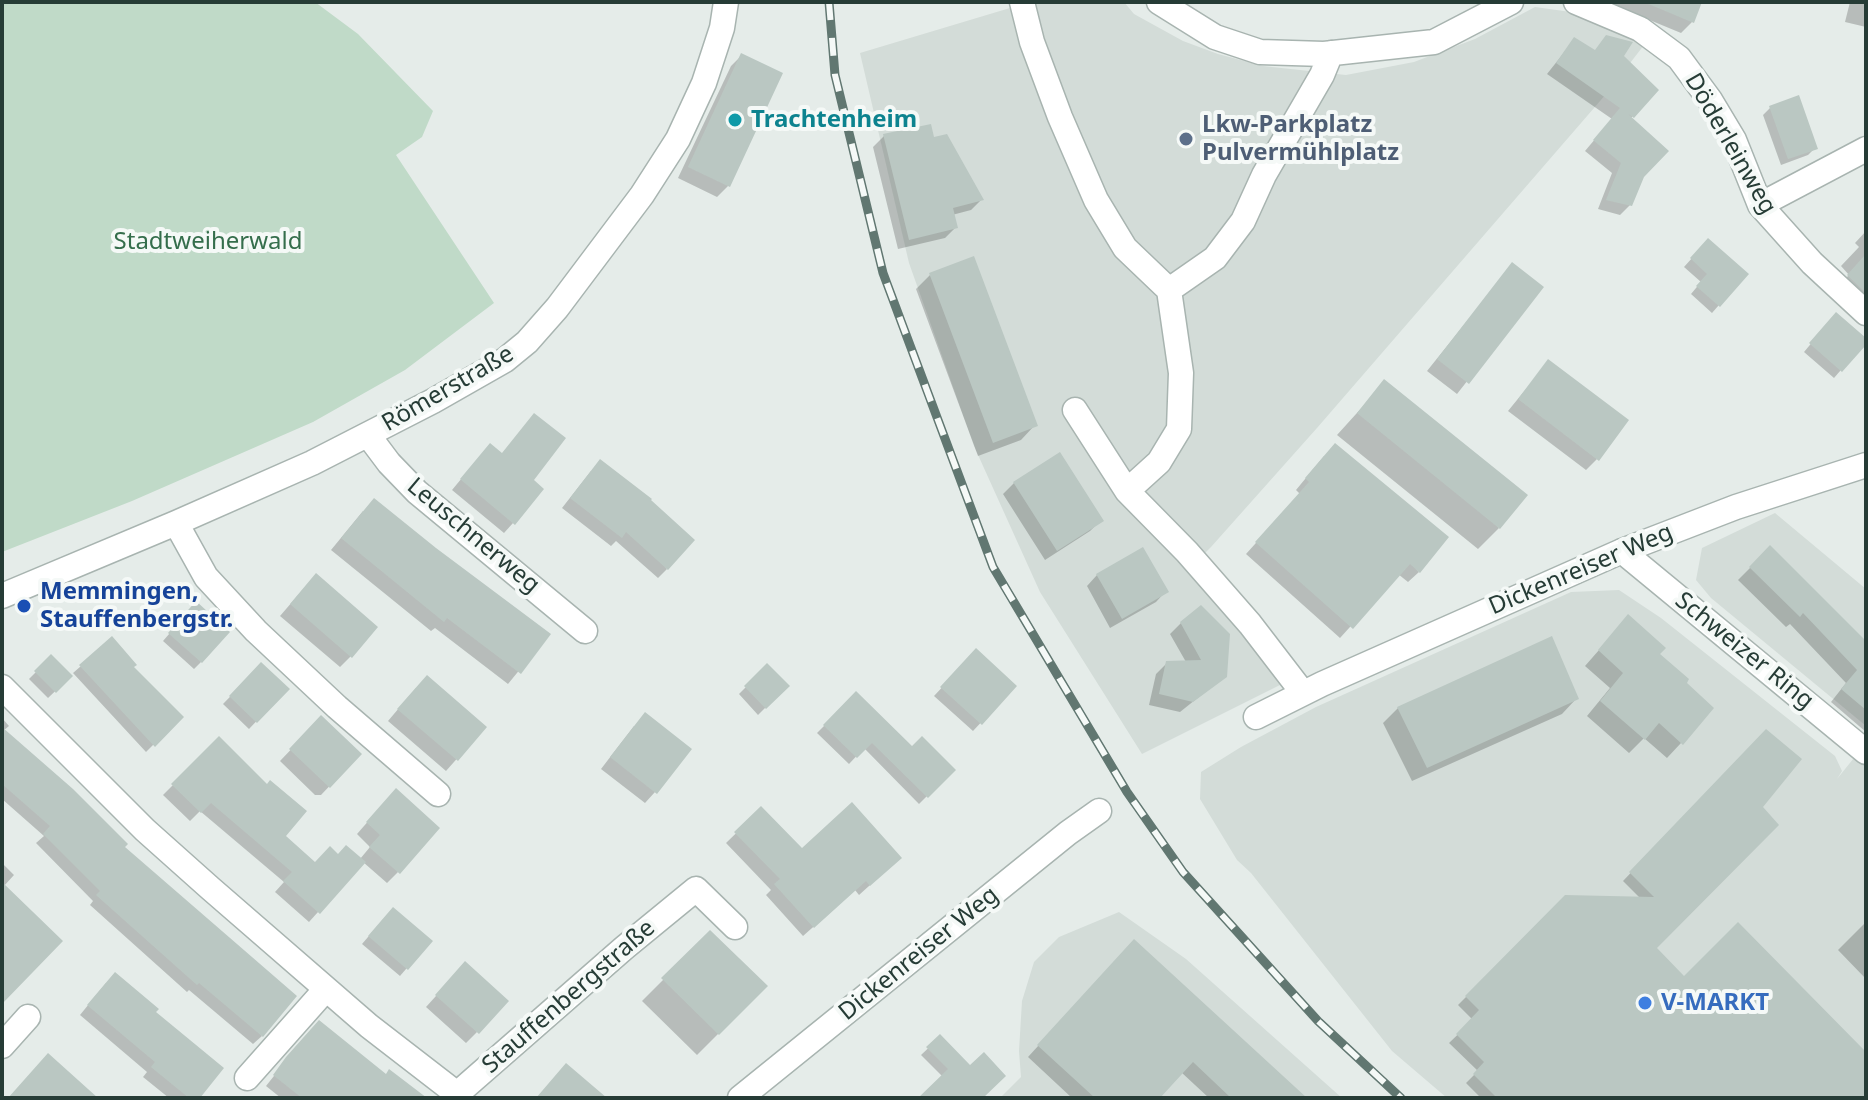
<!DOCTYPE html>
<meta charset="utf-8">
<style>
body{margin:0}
#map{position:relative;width:1868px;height:1100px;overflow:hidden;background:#e5ece9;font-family:"Noto Sans",sans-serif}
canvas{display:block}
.frame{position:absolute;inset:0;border:4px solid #263c36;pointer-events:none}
</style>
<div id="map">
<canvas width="1868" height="1100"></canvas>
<div class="frame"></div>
</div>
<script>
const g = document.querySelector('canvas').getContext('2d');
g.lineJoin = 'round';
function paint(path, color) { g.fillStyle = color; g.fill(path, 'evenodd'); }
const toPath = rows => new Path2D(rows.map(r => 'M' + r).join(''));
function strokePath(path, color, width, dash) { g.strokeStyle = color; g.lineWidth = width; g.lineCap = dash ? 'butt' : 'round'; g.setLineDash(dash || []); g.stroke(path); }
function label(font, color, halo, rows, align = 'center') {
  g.font = font + ' "Noto Sans",sans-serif'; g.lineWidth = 8; g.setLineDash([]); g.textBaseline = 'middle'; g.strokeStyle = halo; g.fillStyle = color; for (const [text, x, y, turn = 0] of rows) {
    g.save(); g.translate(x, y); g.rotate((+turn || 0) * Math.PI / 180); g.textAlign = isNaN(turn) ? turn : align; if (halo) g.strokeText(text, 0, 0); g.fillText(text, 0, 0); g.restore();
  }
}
const built = toPath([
 [1030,2,1124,2,1134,14,1183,41,1218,54,1263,66,1346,75,1414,62,1475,39,1535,7,1578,13,1644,45,1607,93,1317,428,1211,547,1187,571,1250,640,1280,685,1142,754,1040,592,974,446,909,263,860,53],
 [1775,513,1866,589,1866,726,1711,598,1696,580,1702,548],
 [1619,590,1661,618,1835,756,1842,771,1837,779,1866,743,1866,1098,1447,1098,1392,1051,1251,873,1237,860,1200,799,1201,772,1241,747,1316,707,1571,592],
 [1119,912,1186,959,1342,1098,1000,1098,1021,1077,1019,1051,1022,1001,1034,962,1059,937]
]);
const green = toPath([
 [2,2,315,2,358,34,433,111,422,137,396,155,494,303,405,370,313,422,132,501,2,552]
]);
const shadow = toPath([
 [1606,2,1700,2,1692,22,1681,33],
 [1850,2,1866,2,1866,27,1845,22],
 [1574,40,1594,52,1621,56,1656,90,1630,119,1643,176,1630,205,1620,215,1598,209,1612,173,1585,151,1612,119,1547,74],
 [742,55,728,186,717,197,678,178,731,66],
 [1770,108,1815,148,1808,155,1781,165,1763,115],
 [884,136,933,140,981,200,971,210,952,215,956,227,945,238,898,249,873,147],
 [1866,231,1866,302,1841,283,1849,275,1841,266,1859,247,1855,243],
 [1701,248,1746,274,1712,313,1691,294,1701,282,1684,267],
 [1512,265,1541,287,1457,394,1427,371],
 [930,275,1035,425,1021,440,978,456,916,289],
 [1829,322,1866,341,1834,378,1804,352],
 [1548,362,1597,459,1586,470,1508,411],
 [1385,382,1499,528,1478,549,1337,435],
 [534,415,531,480,513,523,504,533,452,490,481,455,501,455],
 [1059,455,1101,520,1090,531,1045,560,1003,494,1014,483],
 [1324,456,1419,572,1408,582,1398,574,1340,638,1246,554,1300,494,1296,490],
 [591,471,667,569,658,578,616,541,611,546,562,508],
 [363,511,548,635,508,684,435,628,431,631,331,550],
 [1770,548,1866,644,1866,732,1831,702,1846,683,1790,624,1786,627,1738,580],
 [1097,575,1166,591,1156,602,1110,628,1087,586],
 [305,587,351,656,340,667,280,616],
 [189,611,201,662,194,669,163,641],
 [1628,617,1657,654,1681,743,1667,758,1644,738,1629,753,1587,716,1610,688,1585,666],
 [1181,623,1225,676,1180,712,1149,705,1156,674,1167,663,1186,662,1170,634],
 [112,639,132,667,181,717,146,752,73,673],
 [976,651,1015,686,973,731,934,696],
 [51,657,71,676,48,698,29,679],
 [261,665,287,689,249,729,223,704],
 [767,666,787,686,758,715,739,694],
 [416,688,485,727,446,771,388,721],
 [856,694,912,749,953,770,919,804,864,748,849,764,817,733],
 [1576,699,1562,714,1412,781,1383,723,1398,708],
 [2,718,9,726,3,731,122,848,262,1036,253,1044,189,990,187,992,90,905,93,901,36,843,44,836,2,799],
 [321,718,360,754,321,795,315,795,280,761],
 [634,726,655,792,645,803,601,769],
 [1766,731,1654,948,1684,979,1866,1054,1866,1092,1860,1098,1481,1098,1466,1083,1478,1071,1449,1043,1473,1020,1458,1005,1566,897,1640,898,1623,881],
 [219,739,283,836,315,864,338,856,360,859,370,847,357,834,385,802,398,872,387,883,363,862,309,922,275,892,284,882,200,811,190,821,163,795],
 [761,809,801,851,889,868,859,895,855,890,803,936,766,895,771,890,726,843],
 [2,863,14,875,4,886,2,988],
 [386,916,430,941,400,976,362,944],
 [1866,922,1866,979,1838,950],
 [710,933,766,986,697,1055,642,1001],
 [1124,952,1304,1098,1209,1098,1181,1072,1157,1098,1072,1098,1028,1057],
 [455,975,477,1032,466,1043,426,1007],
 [106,983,154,1012,197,1098,169,1098,143,1077,147,1072,80,1015],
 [309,1032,385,1076,424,1098,281,1098,266,1086],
 [940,1037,981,1098,921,1098,943,1077,921,1055]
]);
const building = toPath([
 [1644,2,1702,2,1694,23],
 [1606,35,1633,42,1624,56,1659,90,1634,118,1627,113,1669,151,1644,177,1632,206,1606,200,1621,163,1593,140,1620,108,1556,63,1574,37,1595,50],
 [741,53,783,73,730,187,688,167],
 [1799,95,1818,149,1788,159,1769,106],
 [931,124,934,137,947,134,984,200,953,208,958,228,909,240,883,134],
 [1708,238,1749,274,1720,307,1696,286,1707,274,1690,258],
 [1866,254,1866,293,1847,275],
 [974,256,1038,426,993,443,929,273],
 [1512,262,1544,287,1469,384,1437,359],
 [1836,312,1866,338,1866,345,1842,372,1809,343],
 [1548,359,1629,420,1599,461,1518,399],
 [1384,379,1528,495,1500,529,1357,413],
 [534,413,566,438,534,480,544,489,515,525,460,479,490,443,502,453],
 [1335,443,1449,537,1420,573,1410,564,1353,629,1255,542,1309,482,1305,478],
 [1060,452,1104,521,1057,551,1013,482],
 [600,459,652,499,651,500,695,540,668,570,626,532,622,538,570,498],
 [374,498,436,548,551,634,521,674,447,618,444,622,341,538],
 [1770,545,1866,641,1866,710,1841,689,1857,670,1803,613,1800,617,1749,567],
 [1143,547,1169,592,1122,619,1096,574],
 [316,573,378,627,352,658,290,604],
 [196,601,230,632,202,663,168,633],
 [1201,605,1230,634,1227,677,1193,702,1159,694,1166,661,1201,660,1180,622],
 [1628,614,1666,648,1660,654,1689,679,1687,683,1714,708,1683,745,1659,723,1645,740,1600,701,1623,673,1598,650],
 [112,636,137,665,134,667,184,717,155,747,79,665],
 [1552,636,1579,699,1427,768,1397,707],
 [976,648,1017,686,982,725,940,687],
 [51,654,73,676,56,693,34,671],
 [261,662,290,689,257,723,229,696],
 [767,663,790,686,766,709,744,686],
 [427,675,487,727,458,761,397,709],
 [856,691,912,746,922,736,956,770,928,798,872,743,857,758,823,725],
 [645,712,692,749,657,794,610,757],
 [321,715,362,754,330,788,289,749],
 [2,727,73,789,128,844,125,847,297,996,263,1037,199,983,197,985,96,895,100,891,43,834,50,826,2,784],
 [1766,729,1802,759,1763,807,1779,825,1657,948,1684,976,1738,922,1866,1052,1866,1098,1497,1098,1473,1074,1484,1062,1456,1034,1479,1010,1465,996,1565,895,1654,897,1629,872],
 [219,736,267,784,270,780,307,811,286,836,315,862,330,846,338,854,346,845,366,862,320,914,283,881,292,872,211,803,201,813,171,784],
 [396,788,440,828,400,874,369,847,380,835,366,822],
 [852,802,902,858,870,886,866,881,814,928,774,884,780,879,734,832,761,806,802,848],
 [2,882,63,941,2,1004],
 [393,907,433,941,408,970,368,936],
 [710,930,768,986,719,1035,661,978],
 [1134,939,1307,1098,1231,1098,1193,1062,1160,1098,1095,1098,1037,1045],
 [465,961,509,1001,479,1034,435,995],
 [115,972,159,1009,156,1012,224,1068,200,1098,189,1098,151,1067,155,1062,87,1005],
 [319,1020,386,1074,389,1069,427,1098,302,1098,273,1075,286,1057],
 [940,1034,970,1065,984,1052,1006,1076,983,1098,918,1098,948,1069,926,1047],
 [48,1053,98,1098,8,1098],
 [566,1063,607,1098,536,1098]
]);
const minor = toPath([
 [1022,2,1032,42,1060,117,1096,200,1125,248,1169,290,1181,373,1179,429,1159,462,1127,491],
 [1159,2,1215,37,1260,52,1324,54,1434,42,1511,2],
 [1576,2,1640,29,1679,58,1710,100,1734,140,1760,205,1812,263,1866,313],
 [1760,205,1866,149],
 [1169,290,1215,258,1243,221,1264,175,1322,75,1331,53],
 [1075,410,1127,491,1187,552,1250,624,1303,693],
 [368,435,389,463,417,492,585,631],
 [176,523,206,577,256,631,337,707,438,794],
 [1622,551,1866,752],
 [2,596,176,523,312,463,433,401,505,360,527,342,557,308,642,195,678,139,704,83,722,28,726,2],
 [2,687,145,830,210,888,369,1026,457,1094,624,948,696,889,735,927],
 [1256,717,1322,684,1622,551,1736,507,1866,465],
 [2,1046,28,1017],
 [247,1078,326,989],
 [740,1098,1068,833,1099,811]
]);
const rail = toPath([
 [829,2,835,75,883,273,993,567,1127,792,1183,872,1318,1021,1401,1098]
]);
const markers = [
 [735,120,8,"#0f9aa8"],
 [1186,139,8,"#5c6f8a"],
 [24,606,8,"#1a4fb4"],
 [1645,1003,8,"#3f7fe0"]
];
const cultureNames = [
 ["Trachtenheim",751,120]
];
const serviceNames = [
 ["Lkw-Parkplatz",1202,125],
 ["Pulvermühlplatz",1202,153]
];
const streetNames = [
 ["Döderleinweg",1730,144,60],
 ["Römerstraße",448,389,-30],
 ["Leuschnerweg",473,536,40],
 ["Dickenreiser Weg",1581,570,-23],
 ["Schweizer Ring",1744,651,39],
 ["Dickenreiser Weg",919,954,-39],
 ["Stauffenbergstraße",569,997,-41]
];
const parkNames = [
 ["Stadtweiherwald",208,242]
];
const transitNames = [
 ["Memmingen,",40,592],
 ["Stauffenbergstr.",40,620]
];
const shopNames = [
 ["V-MARKT",1661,1003]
];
paint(built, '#d3dcd8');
paint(green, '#c0dac8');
paint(shadow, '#0003');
paint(building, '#bac7c2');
strokePath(minor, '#a8b4b0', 27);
strokePath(minor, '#fff', 24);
strokePath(rail, '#617771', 9);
strokePath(rail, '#f5f9f7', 6, [18]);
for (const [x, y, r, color] of markers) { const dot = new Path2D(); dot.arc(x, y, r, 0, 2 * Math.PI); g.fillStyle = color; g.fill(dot); strokePath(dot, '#f5f9f7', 3); }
label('bold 24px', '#0d838f', '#f5f9f7', cultureNames, 'left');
label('bold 24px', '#4e5e75', '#f5f9f7', serviceNames, 'left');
label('24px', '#263c36', '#f5f9f7', streetNames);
label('24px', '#356e4c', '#f5f9f7', parkNames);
label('bold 24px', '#164399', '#f5f9f7', transitNames, 'left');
label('bold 24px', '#366cbe', '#f5f9f7', shopNames, 'left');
</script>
